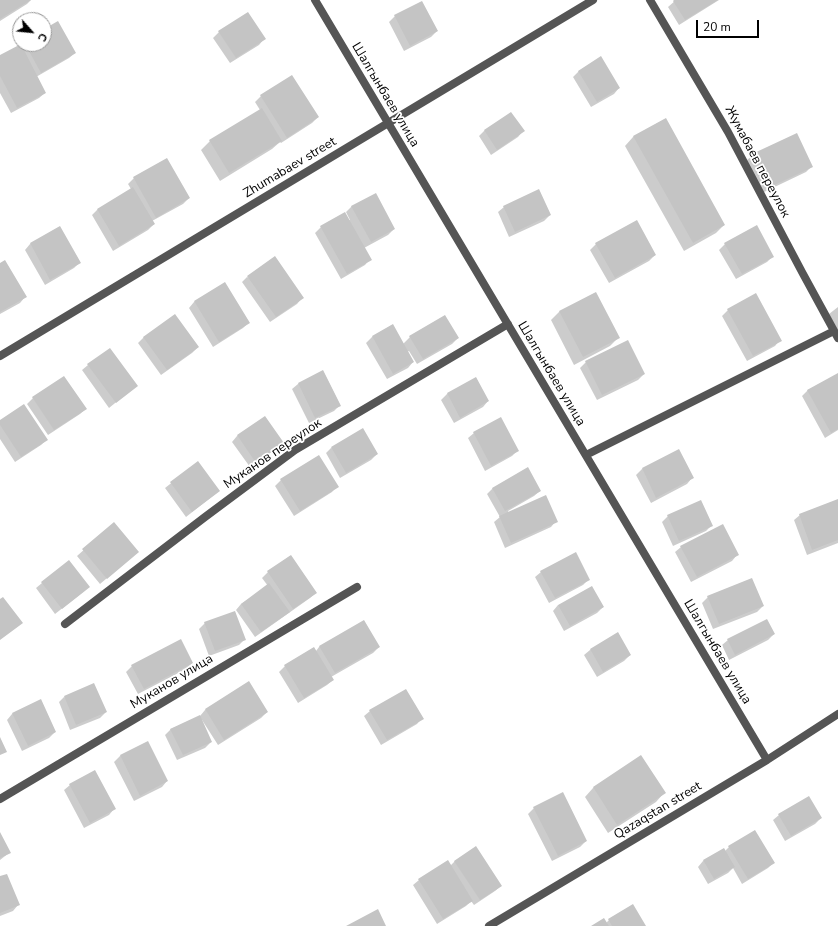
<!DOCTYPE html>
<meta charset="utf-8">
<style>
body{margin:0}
#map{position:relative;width:838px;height:926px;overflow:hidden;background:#fff;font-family:"Nunito Sans",sans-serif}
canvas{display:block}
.north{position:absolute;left:12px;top:12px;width:40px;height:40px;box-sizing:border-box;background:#fff;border:1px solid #999;border-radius:50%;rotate:117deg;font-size:11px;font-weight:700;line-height:16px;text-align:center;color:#000}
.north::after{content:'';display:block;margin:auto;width:14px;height:18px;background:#000;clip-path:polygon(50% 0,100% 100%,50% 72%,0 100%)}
.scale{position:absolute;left:696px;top:20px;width:63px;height:18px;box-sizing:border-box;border:2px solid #000;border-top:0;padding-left:5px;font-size:12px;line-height:14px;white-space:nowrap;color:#000;-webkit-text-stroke:3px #fff;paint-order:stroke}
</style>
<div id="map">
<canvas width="838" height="926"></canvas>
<div class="north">С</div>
<div class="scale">20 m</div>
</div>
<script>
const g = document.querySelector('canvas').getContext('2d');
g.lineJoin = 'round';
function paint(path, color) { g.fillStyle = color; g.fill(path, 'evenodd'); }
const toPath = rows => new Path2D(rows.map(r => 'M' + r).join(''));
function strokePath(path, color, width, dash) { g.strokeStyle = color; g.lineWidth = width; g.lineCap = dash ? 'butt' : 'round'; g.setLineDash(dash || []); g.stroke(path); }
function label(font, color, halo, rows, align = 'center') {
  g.font = font + ' "Nunito Sans",sans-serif'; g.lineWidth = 3.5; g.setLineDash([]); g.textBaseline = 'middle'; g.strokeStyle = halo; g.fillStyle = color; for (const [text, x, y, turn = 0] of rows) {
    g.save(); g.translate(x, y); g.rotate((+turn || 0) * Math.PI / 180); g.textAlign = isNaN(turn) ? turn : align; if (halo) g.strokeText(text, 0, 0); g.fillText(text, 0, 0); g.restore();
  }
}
const shadow = toPath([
 [0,0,31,0,27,4,0,21],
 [676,0,719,0,679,25,668,7],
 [421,2,437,31,431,37,404,51,389,22,395,16],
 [44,30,75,53,69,58,36,77,45,93,39,98,11,113,0,93,0,56,22,44,44,44],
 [219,32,264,39,259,45,230,63,213,38],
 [579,71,619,88,614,94,591,107,573,77],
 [261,96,318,117,312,123,281,143,280,142,272,149,220,181,201,150,210,141,260,110,255,102],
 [511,113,523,131,518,137,491,155,479,136,484,131],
 [665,119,724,225,716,233,684,251,625,146,633,137],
 [753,155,812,166,806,172,762,193,747,160],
 [134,178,189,198,183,204,152,221,154,224,148,230,113,251,92,215,97,210,131,189,128,184],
 [352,206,394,229,388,235,364,248,370,259,365,265,341,279,315,233,321,227,350,220,346,212],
 [504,207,550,215,544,221,509,237,498,212],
 [59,227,80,262,74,268,45,285,25,250,30,244],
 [596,244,655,255,649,261,609,283,590,250],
 [725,244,773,256,767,262,736,279,719,250],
 [0,264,25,297,20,303,0,314],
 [247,277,302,298,297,304,270,322,242,282],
 [224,284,249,322,243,328,213,347,189,308,194,302],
 [595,293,618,338,610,346,574,365,551,320,559,312],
 [838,307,838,331,829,314],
 [728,310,780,340,775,346,747,361,722,316],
 [392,325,403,344,410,337,458,338,452,344,417,364,409,351,407,352,413,362,408,368,387,379,366,343,372,337],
 [144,337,198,347,192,353,161,375,138,343],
 [586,362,644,374,638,380,597,400,580,368],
 [88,365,136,386,109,408,82,370],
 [323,371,340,405,334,411,309,423,292,389,298,384],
 [838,374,838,430,825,438,802,396,808,390],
 [476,378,488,401,483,407,454,423,441,400,447,394],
 [33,398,85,409,80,414,48,435,27,404],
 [265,417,283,443,277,448,250,467,232,442,237,436],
 [0,421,47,439,41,445,15,462,0,439],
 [474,433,518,450,512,456,485,471,468,438],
 [331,448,377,454,371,460,340,478,326,453],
 [679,451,692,478,687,484,651,503,636,475,642,469],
 [198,462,219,491,186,517,165,488],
 [281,480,337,486,332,492,294,516,275,486],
 [493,488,540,491,534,496,508,511,509,513,556,521,551,527,505,548,494,522,500,517,487,494],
 [838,501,838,543,807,555,794,520,800,515],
 [668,516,712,525,706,531,673,546,662,522],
 [114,523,132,557,100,584,77,556],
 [681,547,737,555,732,561,691,582,675,552],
 [290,556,315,593,310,598,255,637,236,610,241,604,268,586,262,578,268,572],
 [541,572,589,579,583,585,549,603,535,577],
 [42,583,83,592,55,614,36,588],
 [708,597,763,606,757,612,713,629,702,603],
 [558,605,603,607,597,613,564,631,553,611],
 [364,621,379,647,373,653,331,677,333,680,327,685,298,703,279,672,285,666,316,651,319,647],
 [205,623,245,639,239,645,209,656,199,629],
 [618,634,630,655,624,661,597,677,584,655,590,650],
 [774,634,768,640,729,660,722,645,728,640],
 [192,663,186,669,138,694,126,672,132,666],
 [249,683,267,712,261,718,218,745,202,720,201,721,211,742,205,748,177,760,165,735,171,729,200,716,205,710],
 [64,697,106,712,100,718,70,730,59,702],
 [40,701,55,732,49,738,22,751,7,720,12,714],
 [370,711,422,718,417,724,381,745,364,716],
 [147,742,167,781,162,787,134,801,114,762,120,756],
 [641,757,664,793,656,802,608,833,585,797,593,788],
 [70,785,114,809,109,815,84,828,64,790],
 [534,808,586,841,580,847,552,861,528,814],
 [779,815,821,818,815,824,785,841,773,820],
 [0,834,9,853,0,860],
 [729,847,773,863,768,868,742,884,733,868,728,873,708,884,698,867,703,861,724,849,725,851],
 [455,861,501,886,495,891,474,905,471,901,466,906,437,924,413,885,419,880,450,866],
 [0,878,18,905,13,911,0,916],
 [609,920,645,926,593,926,606,923]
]);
const building = toPath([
 [0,0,31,0,0,19],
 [674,0,718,0,685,20,673,1],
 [422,1,438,31,410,46,394,15],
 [248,12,266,39,236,58,218,31],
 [58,21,76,53,41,73,25,44,44,44,44,29],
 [21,44,46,93,17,108,0,76,0,55],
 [601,56,620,88,597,102,578,71],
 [292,75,319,117,287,138,260,95],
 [262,108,282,141,229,173,209,140],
 [511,112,525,131,497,150,484,130],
 [666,118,725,225,693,243,633,136],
 [797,133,813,167,768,188,752,154],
 [167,158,190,198,156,218,133,177],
 [133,187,155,224,119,246,97,209],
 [539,189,551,215,515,232,503,206],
 [376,193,395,229,371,242,351,206],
 [345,212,372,260,347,274,320,226],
 [637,220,656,255,615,278,595,243],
 [757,225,774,257,742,274,724,243],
 [60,226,81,263,50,280,30,243],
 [275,256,304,298,276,317,247,276],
 [5,260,27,297,0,312,0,263],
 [225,282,250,323,219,342,194,301],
 [596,292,620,338,583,357,559,311],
 [756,293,782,341,753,356,727,309],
 [175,314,199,347,167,370,143,337],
 [445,315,459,338,423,359,409,336],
 [393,324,414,362,393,374,372,336],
 [628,340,645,374,602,395,585,361],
 [110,348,138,386,116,403,87,364],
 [323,370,341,406,315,418,298,383],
 [838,373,838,429,831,433,807,390],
 [64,376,87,409,54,430,32,397],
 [476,377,489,401,460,418,447,393],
 [24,404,48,440,21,457,0,425,0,420],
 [265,416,284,443,256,463,237,435],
 [501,417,519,451,491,466,473,432],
 [363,428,378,454,346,473,331,447],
 [679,449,694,478,656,498,642,468],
 [319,455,339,487,300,511,280,479],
 [198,461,220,491,192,512,170,482],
 [528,467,541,491,505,511,492,488],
 [546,495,558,522,511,543,499,516],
 [838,499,838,540,812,550,799,514],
 [701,500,713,526,679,541,667,515],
 [114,522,139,552,107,579,82,549],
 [723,524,739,555,697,577,680,546],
 [576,552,590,580,555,598,540,571],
 [291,555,317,593,293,609,267,571],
 [69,560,90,587,62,609,41,582],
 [752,578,764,606,719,624,707,596],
 [269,583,290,612,261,632,241,604],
 [592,586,604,607,570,626,558,605],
 [3,597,23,623,0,640,0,599],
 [235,611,246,640,215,651,204,622],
 [767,619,775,634,735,655,727,639],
 [364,620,380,647,335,673,319,646],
 [618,632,631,655,603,672,590,649],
 [181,639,193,663,144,689,131,665],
 [314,647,334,680,304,698,284,665],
 [249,681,268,712,224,740,205,709],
 [94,683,107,712,76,725,64,696],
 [406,689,424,719,387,740,369,710],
 [41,699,56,732,28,746,12,713],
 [200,715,212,742,183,755,170,729],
 [0,737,7,752,0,755],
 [148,741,168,781,140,796,120,755],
 [641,755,666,793,617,825,593,787],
 [95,770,116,809,90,823,69,784],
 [563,792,587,841,558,856,533,807],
 [809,796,822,818,791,836,778,814],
 [755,830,775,863,748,879,728,846],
 [0,832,11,853,0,858],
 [476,846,502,886,480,900,454,861],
 [724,848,735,867,714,879,703,860],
 [448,860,473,901,443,919,418,879],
 [7,874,20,905,0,913,0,876],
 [633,904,646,926,612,926,608,919],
 [378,909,386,926,346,926],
 [604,918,609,926,591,926]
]);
const street = toPath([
 [315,0,767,760],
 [650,0,728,132,802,272,838,338],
 [0,356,593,0],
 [586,455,834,331],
 [65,624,205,517,295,450,508,324],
 [0,799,357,587],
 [489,926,767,760,838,714]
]);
const streetNames = [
 ["Шалгынбаев улица",385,95,59],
 ["Жумабаев переулок",757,162,62],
 ["Zhumabaev street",290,168,-31],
 ["Шалгынбаев улица",551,374,59],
 ["Муканов переулок",273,454,-34],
 ["Шалгынбаев улица",717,652,59],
 ["Муканов улица",172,682,-31],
 ["Qazaqstan street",658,811,-31]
];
paint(shadow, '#0003');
paint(building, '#c4c4c4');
strokePath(street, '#555', 8);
label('13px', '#000', '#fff', streetNames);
</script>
